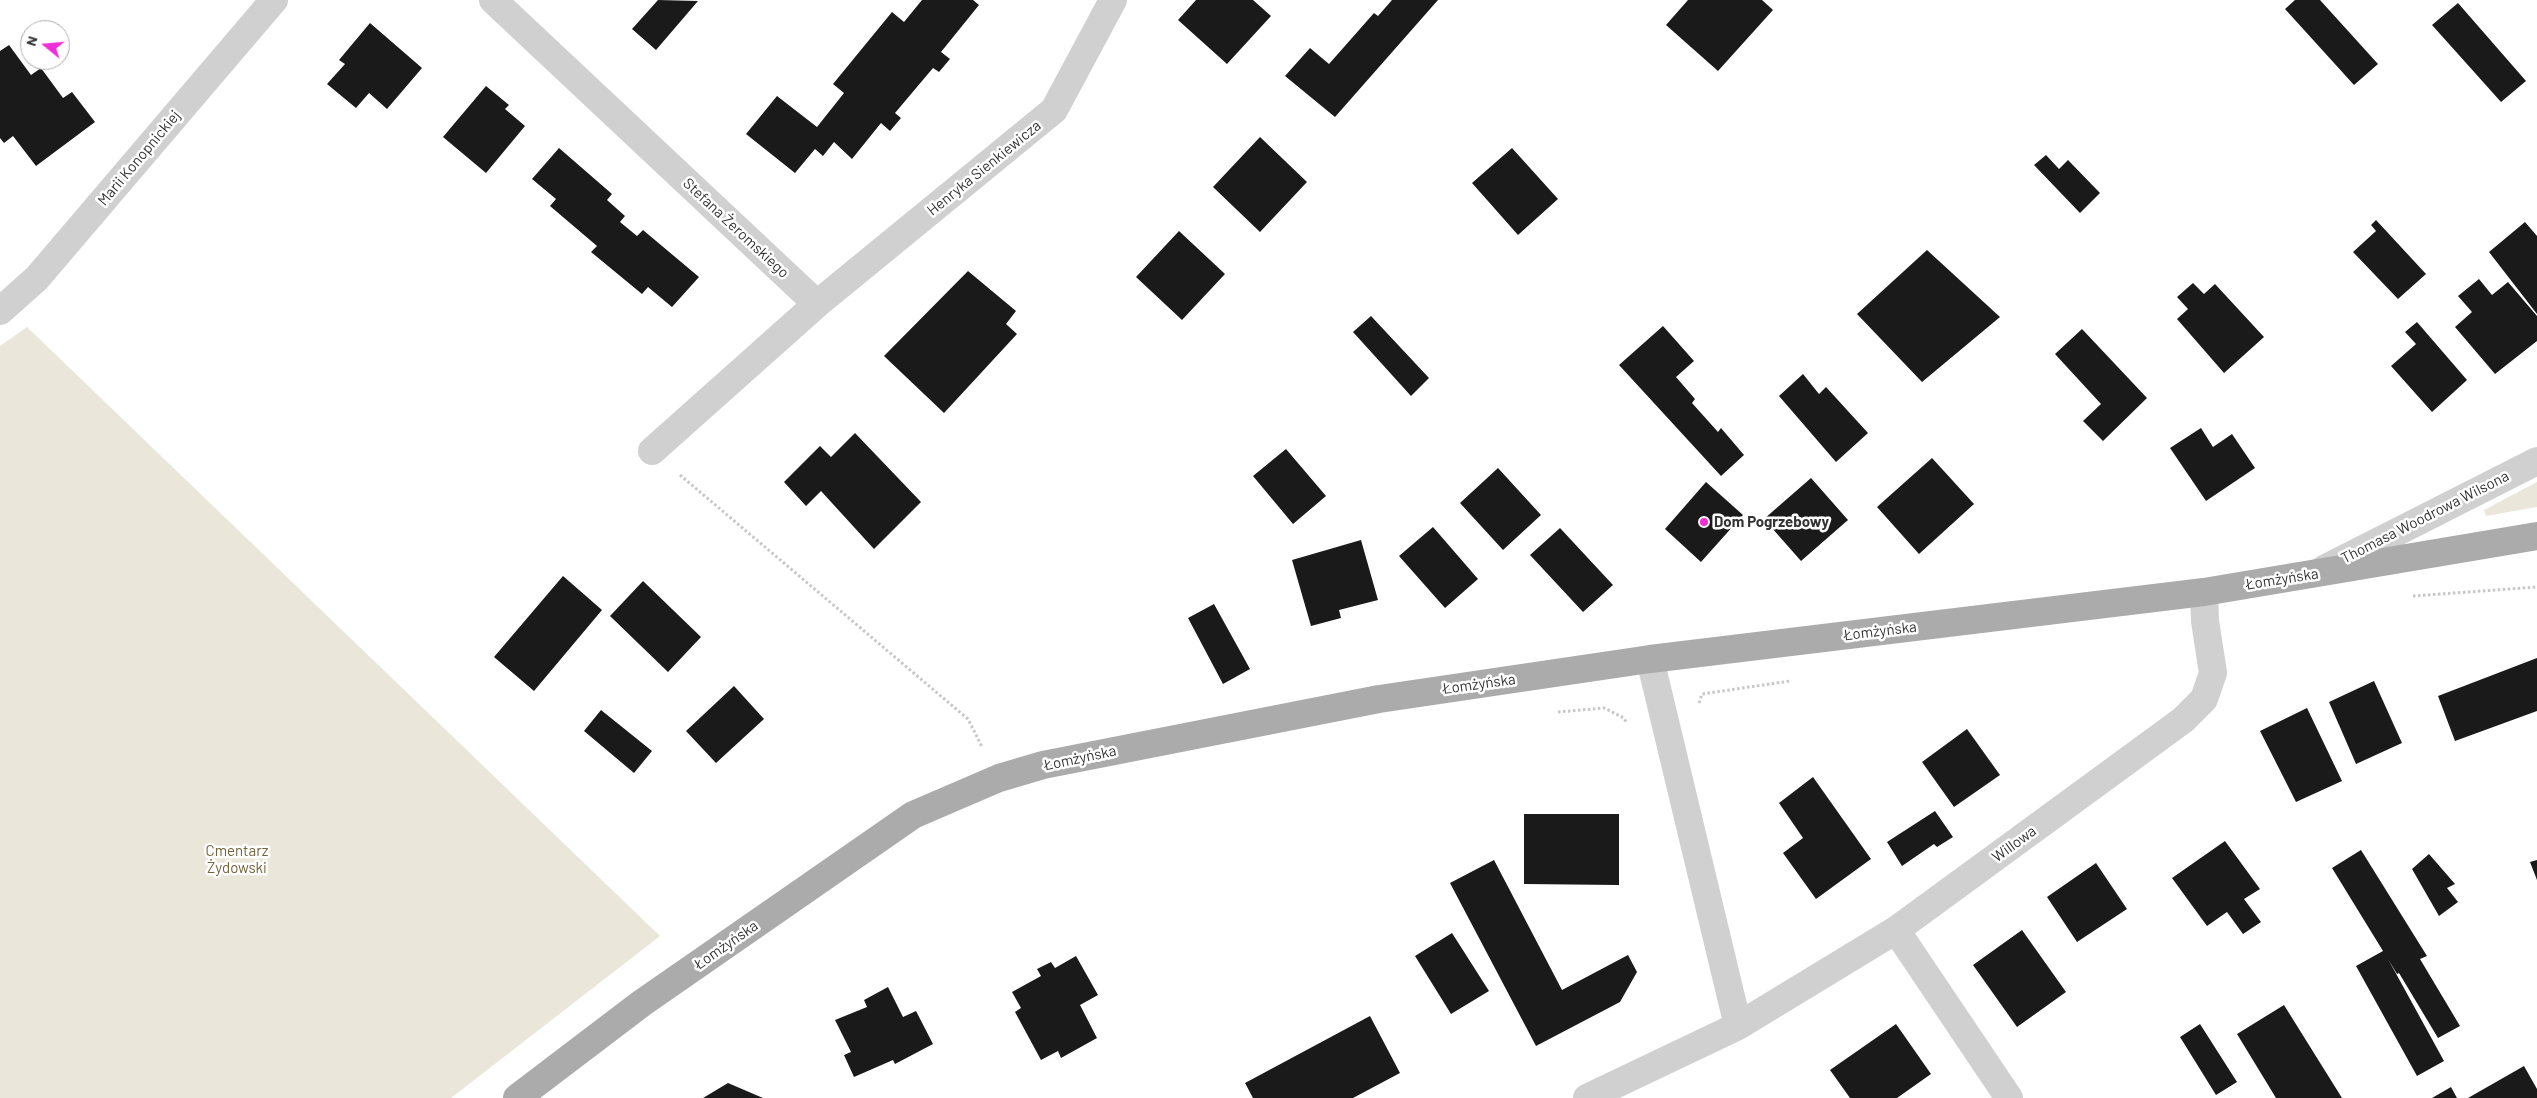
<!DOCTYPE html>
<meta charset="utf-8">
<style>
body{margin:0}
#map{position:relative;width:2537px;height:1098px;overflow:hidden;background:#fff;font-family:Barlow,sans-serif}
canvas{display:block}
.north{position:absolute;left:20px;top:20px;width:50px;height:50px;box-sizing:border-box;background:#fff;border:1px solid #adadad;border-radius:50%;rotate:287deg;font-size:14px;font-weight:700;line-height:20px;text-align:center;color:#333}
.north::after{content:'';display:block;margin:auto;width:18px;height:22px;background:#f02ed7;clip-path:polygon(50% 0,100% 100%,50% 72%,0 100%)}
</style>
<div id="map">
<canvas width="2537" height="1098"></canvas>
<div class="north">N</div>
</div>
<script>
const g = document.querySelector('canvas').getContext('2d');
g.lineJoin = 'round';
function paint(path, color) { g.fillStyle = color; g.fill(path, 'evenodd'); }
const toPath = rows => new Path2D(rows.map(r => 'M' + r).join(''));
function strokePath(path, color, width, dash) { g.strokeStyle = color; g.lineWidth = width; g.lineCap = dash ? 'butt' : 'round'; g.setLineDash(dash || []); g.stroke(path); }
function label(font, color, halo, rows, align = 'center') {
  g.font = font + ' Barlow,sans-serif'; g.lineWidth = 5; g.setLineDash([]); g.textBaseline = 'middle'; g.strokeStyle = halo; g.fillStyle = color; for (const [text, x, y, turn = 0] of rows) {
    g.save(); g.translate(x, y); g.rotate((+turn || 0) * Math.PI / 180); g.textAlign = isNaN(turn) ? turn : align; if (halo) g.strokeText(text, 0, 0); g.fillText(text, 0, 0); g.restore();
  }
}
const green = toPath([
 [27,327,660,936,451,1098,0,1098,0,346],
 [2537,482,2537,507,2486,516,2484,510]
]);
const building = toPath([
 [658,0,698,1,656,50,632,29],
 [922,0,973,0,979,5,941,52,950,59,939,72,933,68,895,113,901,118,890,131,881,123,852,159,834,142,823,156,815,149,795,173,746,134,777,96,817,127,844,93,833,84,892,12,904,22],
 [1196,0,1253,0,1271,16,1227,64,1178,20],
 [1392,0,1438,0,1335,117,1285,76,1310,48,1329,64,1374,13,1378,16],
 [1688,0,1762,0,1773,10,1718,71,1666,25],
 [2295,0,2320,0,2378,64,2354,85,2285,9],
 [2458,3,2526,81,2501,102,2432,25],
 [370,23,422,68,387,109,369,93,356,108,327,84,345,64,339,60],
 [9,45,31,75,41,68,63,98,72,92,95,122,36,166,13,136,4,143,0,138,0,51],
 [486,86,509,105,505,109,525,126,486,173,443,137],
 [1260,137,1307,182,1260,232,1213,187],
 [559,148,612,194,607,200,625,216,620,222,637,236,643,230,699,277,672,307,648,287,642,294,591,252,597,246,550,206,556,199,532,179],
 [1512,148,1558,199,1518,235,1472,183],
 [2046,155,2059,169,2068,160,2100,193,2080,213,2034,165],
 [2376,220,2426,274,2398,299,2353,252,2376,231,2371,225],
 [2525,222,2537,236,2537,314,2489,252],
 [1179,231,1225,274,1182,320,1136,277],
 [1927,250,2000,317,1922,382,1857,314],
 [968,271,1016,311,1006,324,1017,334,944,413,884,356],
 [2479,279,2492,295,2508,282,2537,316,2537,341,2495,374,2455,327,2472,312,2458,296],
 [2193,283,2204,294,2215,284,2264,337,2224,373,2177,319,2188,309,2177,297],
 [1371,316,1429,378,1411,396,1353,332],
 [2417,322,2467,380,2432,412,2391,366,2416,344,2405,332],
 [1663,326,1694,361,1676,377,1695,399,1692,403,1718,432,1721,428,1744,455,1721,476,1619,365],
 [2082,329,2147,398,2103,441,2083,421,2101,404,2055,354],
 [1803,374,1819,394,1826,387,1868,433,1836,462,1779,396],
 [2201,428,2213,447,2232,434,2255,468,2206,501,2170,448],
 [855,433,921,502,874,549,821,491,806,506,784,482,820,446,831,457],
 [1286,449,1326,496,1293,524,1253,476],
 [1932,458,1974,504,1919,554,1877,507],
 [1498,468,1541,515,1503,550,1460,503],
 [1811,478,1848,520,1801,561,1764,519],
 [1706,482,1743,515,1701,562,1665,529],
 [1433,527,1478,579,1445,608,1399,556],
 [1560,528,1613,585,1583,612,1530,555],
 [1361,540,1378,600,1339,610,1341,618,1311,626,1292,560],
 [563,576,602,610,534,691,494,657],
 [643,581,701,637,668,672,610,616],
 [1214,604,1250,669,1223,684,1188,618],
 [2537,658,2537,711,2455,741,2438,696],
 [2374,681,2402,743,2356,764,2329,702],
 [734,686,764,719,716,763,686,731],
 [2307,708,2342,781,2296,802,2260,731],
 [601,710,652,751,634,773,584,731],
 [1967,729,2000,775,1954,807,1922,762],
 [1813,777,1871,859,1816,899,1783,853,1803,838,1779,803],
 [1935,811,1953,837,1937,847,1934,844,1902,866,1887,842],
 [1524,814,1619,814,1619,885,1524,884],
 [2225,841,2260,889,2244,899,2261,922,2243,934,2227,912,2207,926,2172,878],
 [2361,850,2427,956,2420,959,2460,1026,2438,1038,2399,973,2397,974,2388,959,2444,1061,2417,1076,2356,966,2383,951,2332,868],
 [2429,854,2455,884,2447,888,2458,902,2439,916,2412,869],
 [1494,860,1562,990,1628,955,1637,972,1620,1002,1536,1046,1450,883],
 [2537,860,2537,880,2530,862],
 [2096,863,2127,909,2077,942,2047,897],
 [2022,930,2066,992,2017,1027,1973,965],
 [1452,933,1489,991,1451,1014,1415,956],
 [1076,956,1098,995,1080,1005,1097,1038,1061,1058,1058,1051,1041,1060,1015,1012,1021,1008,1012,992,1041,976,1037,969,1051,962,1055,968],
 [888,987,903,1017,916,1011,933,1044,895,1064,893,1060,854,1077,844,1055,851,1052,835,1020,867,1007,864,1000],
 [2284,1005,2342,1098,2276,1098,2237,1034],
 [1370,1016,1400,1073,1353,1098,1253,1098,1245,1083],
 [1896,1024,1931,1074,1897,1098,1850,1098,1830,1070],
 [2200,1024,2237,1082,2216,1095,2180,1037],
 [2524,1066,2537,1089,2537,1098,2468,1098],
 [728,1083,763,1098,703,1098],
 [2451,1087,2457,1098,2432,1098]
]);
const path = toPath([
 [680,475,968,719,982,747],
 [2413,596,2537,587],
 [1699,703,1702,694,1790,681],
 [1558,712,1604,708,1624,718,1626,722]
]);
const minor = toPath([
 [493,0,817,304,652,451],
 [817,304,1054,110,1113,0],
 [0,311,37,278,274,0],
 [2324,569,2537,461],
 [1650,659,1738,1026],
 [1896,930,2009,1098],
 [1587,1098,1738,1026,1896,930,2183,720,2204,699,2213,673,2205,621,2204,592]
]);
const major = toPath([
 [517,1098,642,1003,913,815,999,778,1043,765,1379,699,1650,659,2204,592,2537,536]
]);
const markers = [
 [1704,522,5,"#f02ed7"]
];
const streetNames = [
 ["Marii Konopnickiej",139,158,-50],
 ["Henryka Sienkiewicza",984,168,-39],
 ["Stefana Żeromskiego",736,228,43],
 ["Thomasa Woodrowa Wilsona",2425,517,-27],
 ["Łomżyńska",2282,579,-9],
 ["Łomżyńska",1880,631,-7],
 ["Łomżyńska",1479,684,-8],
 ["Łomżyńska",1080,758,-12],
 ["Willowa",2014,844,-36],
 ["Łomżyńska",726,945,-35]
];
const poiNames = [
 ["Dom Pogrzebowy",1714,522]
];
const parkNames = [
 ["Cmentarz",237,851],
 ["Żydowski",237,868]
];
paint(green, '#eae6da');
paint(building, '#1a1a1a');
strokePath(path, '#c7c7c7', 3, [2.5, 2.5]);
strokePath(minor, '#d0d0d0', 28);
strokePath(major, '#ababab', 28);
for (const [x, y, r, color] of markers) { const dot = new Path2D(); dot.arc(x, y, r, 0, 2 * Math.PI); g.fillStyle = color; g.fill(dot); strokePath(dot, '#fff', 2); }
label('15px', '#333', '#fff', streetNames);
label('bold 15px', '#333', '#fff', poiNames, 'left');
label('15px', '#72643c', '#fff', parkNames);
</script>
